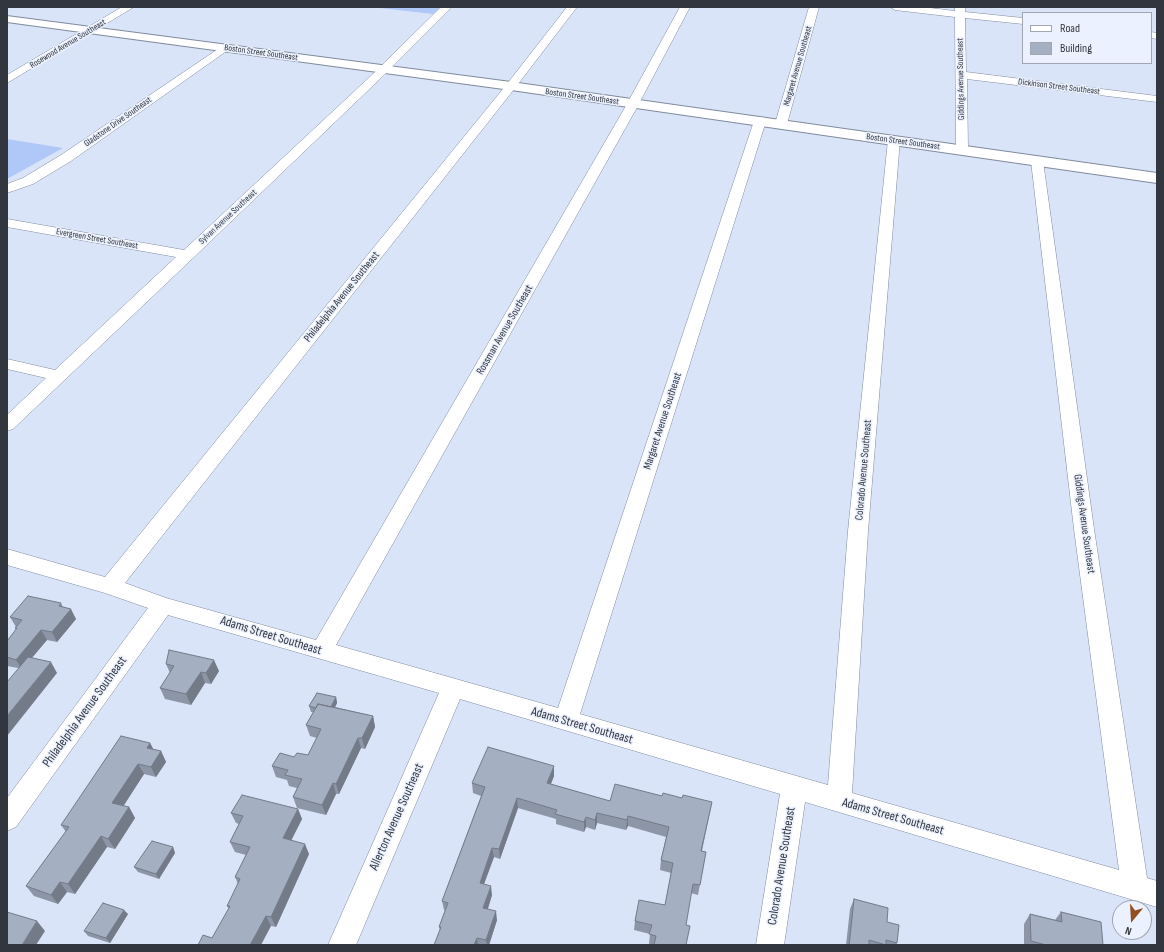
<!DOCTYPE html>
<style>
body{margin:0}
#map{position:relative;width:1164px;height:952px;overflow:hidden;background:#d9e4f8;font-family:"Sofia Sans Condensed",sans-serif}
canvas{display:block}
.frame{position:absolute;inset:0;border:8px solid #32363e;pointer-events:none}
.legend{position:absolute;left:1022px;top:12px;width:130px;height:52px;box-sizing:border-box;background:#ebf1fe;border:1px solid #a1a6b1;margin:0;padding:5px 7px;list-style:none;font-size:12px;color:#32363e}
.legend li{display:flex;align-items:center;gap:8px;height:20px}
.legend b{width:20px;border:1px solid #a1a6b1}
.north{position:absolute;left:1112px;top:900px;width:40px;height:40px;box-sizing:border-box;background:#ebf1fe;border:1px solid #a1a6b1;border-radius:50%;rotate:198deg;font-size:11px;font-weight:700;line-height:16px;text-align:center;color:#32363e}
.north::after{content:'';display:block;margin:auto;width:14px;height:18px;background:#924f1f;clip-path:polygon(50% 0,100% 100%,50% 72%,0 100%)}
</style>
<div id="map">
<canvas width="1164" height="952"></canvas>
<div class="frame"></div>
<ul class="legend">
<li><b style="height:5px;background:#fff"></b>Road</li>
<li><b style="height:11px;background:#a4afc2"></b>Building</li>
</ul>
<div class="north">N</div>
</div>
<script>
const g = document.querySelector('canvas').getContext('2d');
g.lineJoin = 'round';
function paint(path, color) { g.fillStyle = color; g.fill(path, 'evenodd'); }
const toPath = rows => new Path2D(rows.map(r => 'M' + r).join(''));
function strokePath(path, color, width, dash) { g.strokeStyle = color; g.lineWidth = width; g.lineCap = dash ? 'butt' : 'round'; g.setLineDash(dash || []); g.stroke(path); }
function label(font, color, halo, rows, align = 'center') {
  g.font = font + ' "Sofia Sans Condensed",sans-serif'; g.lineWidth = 3; g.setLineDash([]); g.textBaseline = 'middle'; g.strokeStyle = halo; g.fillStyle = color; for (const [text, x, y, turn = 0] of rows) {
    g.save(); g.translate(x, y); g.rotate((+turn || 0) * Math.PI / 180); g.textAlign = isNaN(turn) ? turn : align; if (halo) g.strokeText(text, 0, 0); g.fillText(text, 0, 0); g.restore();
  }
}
const green = toPath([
 [371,7,441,7,433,14],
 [7,139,63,148,7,179]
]);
const street = toPath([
 [122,7,134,7,7,83,7,75,122,7],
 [441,7,452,7,382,77,193,258,13,429,7,431,7,415,46,378,7,369,7,359,55,370,176,257,7,227,7,219,184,250,374,73,441,7],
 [567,7,577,7,515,88,125,583,166,598,316,640,623,111,680,7,690,7,635,111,336,645,558,708,754,121,760,117,764,118,766,121,580,714,828,785,848,531,888,140,890,137,898,137,900,140,868,531,852,793,1119,870,1074,529,1031,161,1037,157,1042,158,1043,161,1094,529,1147,878,1157,881,1157,907,805,802,784,945,756,945,780,794,460,699,356,945,328,945,439,693,168,615,16,827,7,831,7,798,148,608,105,593,7,565,7,549,105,577,507,84,567,7],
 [809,7,819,7,787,124,781,128,777,127,775,124,809,7],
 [890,7,922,7,955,11,955,7,965,7,965,12,1023,18,1023,24,965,18,966,72,1157,96,1157,102,967,79,968,150,966,153,958,153,956,150,955,17,895,10,890,7],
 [1151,32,1157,33,1157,39,1151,38,1151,32],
 [224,45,229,48,228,50,71,161,33,184,7,193,7,184,23,178,61,155,224,45]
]);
const secondary = toPath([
 [7,16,511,82,1157,173,1157,183,511,90,7,22,7,16]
]);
const wall = toPath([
 [61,603,63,607,76,619,57,642,47,640,32,658,57,673,18,668,7,666,7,641,16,630,15,628,16,627,10,617],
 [166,664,219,671,211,684,205,683,191,705,165,699,160,688,170,673],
 [336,697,337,703,335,707,373,716,375,727,365,749,361,748,339,794,336,794,326,815,297,808,293,797,297,788,289,786,287,780,276,777,272,766,294,757,308,755,317,738,310,736,306,725,313,712,311,712,309,706],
 [150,743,153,749,161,751,166,762,156,777,144,774,123,806,129,807,135,818,115,849,107,847,75,894,67,892,58,904,34,896,26,886,66,832,61,825],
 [554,776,551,784,610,801,662,796,682,798,712,802,702,851,706,852,698,895,691,893,654,945,649,944,650,934,634,930,635,921,665,905,671,873,660,870,661,860,666,837,628,826,626,830,597,823,595,830,586,827,584,832,556,824,556,819,518,808,500,859,494,857,484,884,492,895,488,909,497,920,489,945,434,945,440,930,439,927,445,910,444,910,442,901,481,796,473,793,472,783],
 [298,809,302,819,291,840,309,854,276,927,271,926,212,938,229,909,227,906,238,884,235,877,246,855,235,852,230,842,239,824,236,823,231,813],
 [173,847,175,853,159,879,138,872,134,867],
 [854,899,887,922,897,943,896,945,846,945,850,909],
 [1061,912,1103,945,1024,945,1024,924,1030,914,1055,920],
 [128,914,110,943,88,936,84,931]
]);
const shadedWall = toPath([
 [71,609,76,619,57,642,52,632],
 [41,630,47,640,22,669,16,660],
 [214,660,219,671,211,684,206,673],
 [51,662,57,673,7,736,7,716],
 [201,672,205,683,191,705,186,694],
 [336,697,337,703,330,717,328,711],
 [373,716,375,727,365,749,362,738],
 [358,738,361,748,339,794,336,784],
 [150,743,156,754,147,748],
 [161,751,166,762,156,777,151,767],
 [138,764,144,774,119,813,112,803],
 [554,766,554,776,547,793,547,783],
 [333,783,336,794,326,815,322,805],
 [517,798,518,808,500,859,499,849],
 [129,807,135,818,115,849,108,839],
 [298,809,302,819,287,849,283,838],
 [597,813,597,823,595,830,595,820],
 [628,816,628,826,626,830,627,820],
 [586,817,586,827,584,832,584,822],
 [101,836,107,847,75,894,68,884],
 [305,844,309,854,276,927,271,917],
 [173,847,175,853,159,879,156,874],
 [492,848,494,857,481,892,480,883],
 [60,882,67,892,58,904,51,895],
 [491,886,492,895,485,917,483,908],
 [124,910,128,914,110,943,106,938],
 [496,911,497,920,489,945,487,945,486,940],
 [266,916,271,926,261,945,250,945],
 [37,921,45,931,36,945,22,945],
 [477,938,478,945,474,945]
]);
const building = toPath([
 [28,596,61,603,59,606,71,609,52,632,41,630,16,660,7,657,7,641,17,628,15,628,22,620,10,617,28,596],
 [169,650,214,660,206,673,201,672,186,694,160,688,174,666,166,664,169,650],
 [28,657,51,662,7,716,7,682,28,657],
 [317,693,336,697,331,707,318,704,316,708,309,706,317,693],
 [318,704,373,716,362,738,358,738,336,784,333,783,322,805,293,797,302,779,285,775,288,770,272,766,280,753,294,757,297,753,308,755,321,729,306,725,318,704],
 [121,736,150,743,147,748,161,751,151,767,138,764,112,803,129,807,108,839,101,836,68,884,60,882,51,895,26,886,69,827,61,825,121,736],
 [488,747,554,766,547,783,610,801,615,784,662,796,663,793,682,798,683,795,712,802,701,851,706,852,700,885,693,884,686,925,690,926,686,945,654,945,656,936,649,934,652,925,635,921,639,900,665,905,673,863,661,860,669,827,628,816,627,820,597,813,595,820,586,817,584,822,555,814,557,810,517,798,499,849,492,848,480,883,491,886,483,908,496,911,486,940,477,938,474,945,434,945,441,927,439,927,448,903,442,901,485,787,472,783,488,747],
 [242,795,298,809,283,838,305,844,271,917,266,916,250,945,198,945,203,935,212,938,230,906,227,906,240,879,235,877,250,847,230,842,243,816,231,813,242,795],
 [152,841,173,847,156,874,134,867,152,841],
 [854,899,888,908,887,922,899,925,897,943,886,940,886,945,869,940,869,945,849,945,850,937,854,899],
 [103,903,124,910,106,938,84,931,103,903],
 [7,912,37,921,22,945,7,945,7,912],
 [1061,912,1101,922,1103,945,1046,945,1031,941,1030,914,1062,922,1061,912]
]);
const farStreetnames = [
 ["Rosewood Avenue Southeast",68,44,-31],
 ["Boston Street Southeast",261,53,8],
 ["Margaret Avenue Southeast",798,66,-74],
 ["Giddings Avenue Southeast",961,79,-91],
 ["Dickinson Street Southeast",1059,87,7],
 ["Boston Street Southeast",582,97,8],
 ["Gladstone Drive Southeast",118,122,-35],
 ["Boston Street Southeast",903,142,8],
 ["Sylvan Avenue Southeast",228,217,-43],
 ["Evergreen Street Southeast",97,239,10]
];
const streetNames = [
 ["Philadelphia Avenue Southeast",342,297,-51],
 ["Rossman Avenue Southeast",505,330,-60],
 ["Margaret Avenue Southeast",663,421,-72],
 ["Colorado Avenue Southeast",864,470,-85],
 ["Giddings Avenue Southeast",1084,524,82]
];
const nearStreetnames = [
 ["Adams Street Southeast",271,636,17],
 ["Philadelphia Avenue Southeast",85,712,-54],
 ["Adams Street Southeast",582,726,16],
 ["Allerton Avenue Southeast",397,817,-66],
 ["Adams Street Southeast",893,817,16],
 ["Colorado Avenue Southeast",782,866,-81]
];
paint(green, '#afc8f8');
strokePath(street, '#818b9e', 1);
strokePath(secondary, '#818b9e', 2);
paint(street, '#fff');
paint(secondary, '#fff');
paint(wall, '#8d96a7');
paint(shadedWall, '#737a88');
paint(building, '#a4afc2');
strokePath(building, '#737a88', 1);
label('9px', '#32363e', '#ebf1fe', farStreetnames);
label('11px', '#32363e', '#ebf1fe', streetNames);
label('13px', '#32363e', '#ebf1fe', nearStreetnames);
</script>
